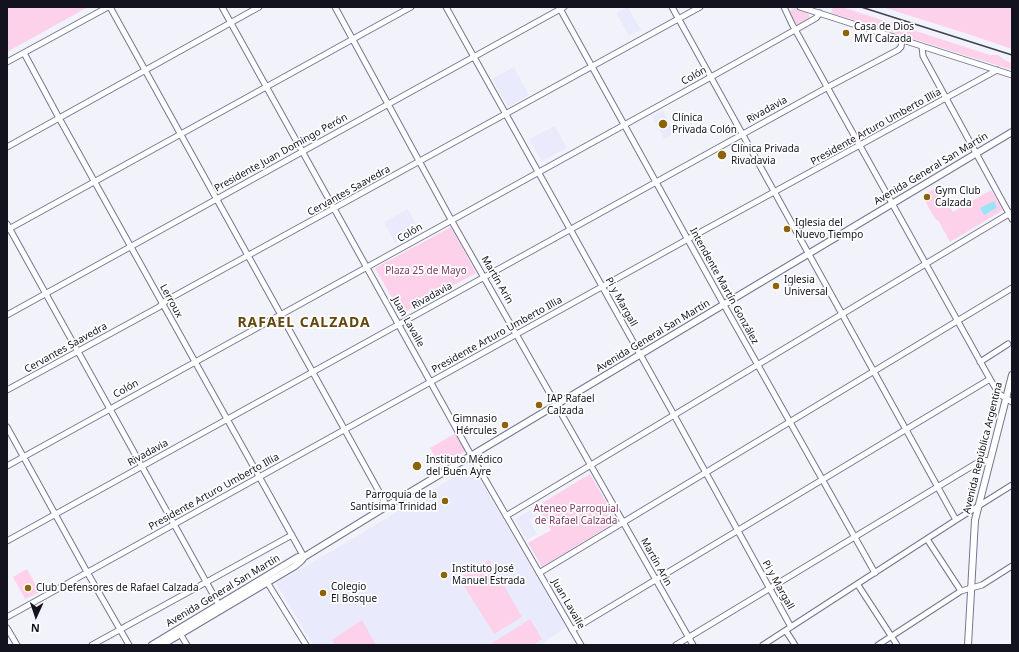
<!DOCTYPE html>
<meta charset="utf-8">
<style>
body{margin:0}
#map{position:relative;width:1019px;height:652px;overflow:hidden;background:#f2f3fa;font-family:"Noto Sans",sans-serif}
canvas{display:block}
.frame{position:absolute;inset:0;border:8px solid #12131e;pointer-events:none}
.north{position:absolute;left:16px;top:596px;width:40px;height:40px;-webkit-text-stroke:3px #fff;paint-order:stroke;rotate:183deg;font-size:11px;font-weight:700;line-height:16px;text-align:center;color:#12131e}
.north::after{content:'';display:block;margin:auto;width:14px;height:18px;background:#12131e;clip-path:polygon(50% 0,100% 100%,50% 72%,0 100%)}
</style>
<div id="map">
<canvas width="1019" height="652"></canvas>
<div class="frame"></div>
<div class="north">N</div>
</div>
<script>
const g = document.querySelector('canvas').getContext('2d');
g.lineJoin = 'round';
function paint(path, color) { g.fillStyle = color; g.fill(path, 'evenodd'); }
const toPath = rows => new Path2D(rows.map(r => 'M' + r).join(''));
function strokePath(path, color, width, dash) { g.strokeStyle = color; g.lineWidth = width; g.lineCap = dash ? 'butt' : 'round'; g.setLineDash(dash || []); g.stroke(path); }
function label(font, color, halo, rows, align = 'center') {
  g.font = font + ' "Noto Sans",sans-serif'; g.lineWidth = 3.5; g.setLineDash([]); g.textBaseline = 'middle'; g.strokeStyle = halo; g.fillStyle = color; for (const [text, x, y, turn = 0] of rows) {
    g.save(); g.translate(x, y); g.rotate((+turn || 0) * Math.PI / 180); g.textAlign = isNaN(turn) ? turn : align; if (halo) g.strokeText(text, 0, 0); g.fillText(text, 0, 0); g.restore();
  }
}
const built = toPath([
 [628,7,641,30,629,36,616,13],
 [514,67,529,95,508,107,492,79],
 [663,110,675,133,664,139,652,116],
 [555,126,567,148,542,161,529,139],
 [408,209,419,230,395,243,384,222],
 [472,466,566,627,540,645,313,645,276,583,337,548],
 [537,506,541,513,529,520,537,534,527,540,515,519]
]);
const green = toPath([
 [7,7,88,7,7,52],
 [833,7,842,7,990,55,998,55,1005,60,1012,63,1012,70,831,13],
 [882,7,1012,7,1012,49,971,35],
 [793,8,807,12,809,15,809,18,800,24,796,24,790,14,790,11],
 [938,186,953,212,991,190,1003,210,950,242,938,220,936,220,922,196],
 [451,227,476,273,401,314,375,268],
 [456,433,466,451,440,466,430,448],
 [590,474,617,521,542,567,528,543,551,530,537,506],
 [489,560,522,617,494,634,459,578],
 [27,569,40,592,25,599,13,577],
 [530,619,542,639,533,645,489,645],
 [362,620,376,645,335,645,332,640]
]);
const water = toPath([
 [994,201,997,208,984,215,980,208]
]);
const minor = toPath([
 [110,7,387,506],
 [222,7,471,455,581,645],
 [335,7,454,225,693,645],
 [446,7,674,415,791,627],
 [559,7,724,305,875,573],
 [672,7,956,520],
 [784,7,792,24,990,379,999,394,1012,402],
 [800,7,1012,75],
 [922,47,923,56,1012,219],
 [24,53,59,118,304,557],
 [7,62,108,7],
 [7,147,259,7],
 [7,224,219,605],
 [7,230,411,7],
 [7,315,564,7],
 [980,362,1008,344],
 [7,390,159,307,167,300,700,7],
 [7,427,87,572,129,645],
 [7,466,711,77,802,26,816,18,820,13],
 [506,516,1012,212],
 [927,539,961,591],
 [7,541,828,87,898,50,901,47,902,40],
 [539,573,1012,288],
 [267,582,306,645],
 [858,585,897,645],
 [7,617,688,239,997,70],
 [7,628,17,645],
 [572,630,990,379],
 [786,631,795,645],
 [179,632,187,645],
 [92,645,292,535],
 [676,645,982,460,990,461],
 [763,645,956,520,1012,485],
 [878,645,961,591,982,585,1012,566]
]);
const major = toPath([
 [152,645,298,557,304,557],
 [162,645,295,566,301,561,304,557,387,506,1012,132],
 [968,645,975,520,1012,375]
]);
const rail = toPath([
 [861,7,1012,55]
]);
const markers = [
 [846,33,4,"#8c6306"],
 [663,124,5,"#8c6306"],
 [722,155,5,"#8c6306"],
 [927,197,4,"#8c6306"],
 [787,229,4,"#8c6306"],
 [776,286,4,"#8c6306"],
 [539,405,4,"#8c6306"],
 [505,425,4,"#8c6306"],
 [417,466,5,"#8c6306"],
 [445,501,4,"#8c6306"],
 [444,575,4,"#8c6306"],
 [28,588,4,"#8c6306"],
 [323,593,4,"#8c6306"]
];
const poiNames = [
 ["Casa de Dios",854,27],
 ["MVI Calzada",854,39],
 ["Clínica",672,118],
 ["Privada Colón",672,130],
 ["Clínica Privada",731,149],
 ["Rivadavia",731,161],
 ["Gym Club",935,191],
 ["Calzada",935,203],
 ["Iglesia del",795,223],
 ["Nuevo Tiempo",795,235],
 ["Iglesia",784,280],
 ["Universal",784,292],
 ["IAP Rafael",547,399],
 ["Calzada",547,411],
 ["Gimnasio",497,419,"right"],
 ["Hércules",497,431,"right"],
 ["Instituto Médico",426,460],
 ["del Buen Ayre",426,472],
 ["Parroquia de la",437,495,"right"],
 ["Santísima Trinidad",437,507,"right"],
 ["Instituto José",452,569],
 ["Manuel Estrada",452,581],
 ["Colegio",331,587],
 ["El Bosque",331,599],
 ["Club Defensores de Rafael Calzada",36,588]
];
const streetNames = [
 ["Colón",694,76,-29],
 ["Rivadavia",767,110,-29],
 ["Presidente Arturo Umberto Illia",876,127,-29],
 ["Presidente Juan Domingo Perón",281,153,-29],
 ["Avenida General San Martín",931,169,-31],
 ["Cervantes Saavedra",349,191,-29],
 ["Colón",410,233,-30],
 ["Martín Arin",497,280,60],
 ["Intendente Martín González",724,286,61],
 ["Rivadavia",432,296,-29],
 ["Lerroux",171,301,61],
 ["Pi y Margall",621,302,61],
 ["Juan Lavalle",408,322,61],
 ["Presidente Arturo Umberto Illia",497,335,-29],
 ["Avenida General San Martín",653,336,-31],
 ["Cervantes Saavedra",66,348,-29],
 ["Colón",126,389,-29],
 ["Avenida República Argentina",983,448,-76],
 ["Rivadavia",148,453,-29],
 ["Presidente Arturo Umberto Illia",214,492,-29],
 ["Martín Arin",656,562,61],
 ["Pi y Margall",778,585,61],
 ["Avenida General San Martín",223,591,-31],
 ["Juan Lavalle",568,604,60]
];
const parkNames = [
 ["Plaza 25 de Mayo",426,271],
 ["Ateneo Parroquial",576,509],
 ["de Rafael Calzada",576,521]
];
const districtNames = [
 ["RAFAEL CALZADA",304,323]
];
paint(built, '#e9ebfc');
paint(green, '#fed1ea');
paint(water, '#9be4f8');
strokePath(minor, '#737694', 7);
strokePath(major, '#737694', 8);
strokePath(minor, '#fff', 5);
strokePath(major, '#fff', 6);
strokePath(rail, '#40414b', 1.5);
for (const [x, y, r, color] of markers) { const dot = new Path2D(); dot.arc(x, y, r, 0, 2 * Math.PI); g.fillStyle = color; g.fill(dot); strokePath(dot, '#fff', 1.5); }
label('10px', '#12131e', '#fff', poiNames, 'left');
label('10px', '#12131e', '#fff', streetNames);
label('10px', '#7d3a63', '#fff', parkNames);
g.letterSpacing = '1px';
label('bold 14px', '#64470e', '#fff', districtNames);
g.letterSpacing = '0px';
</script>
